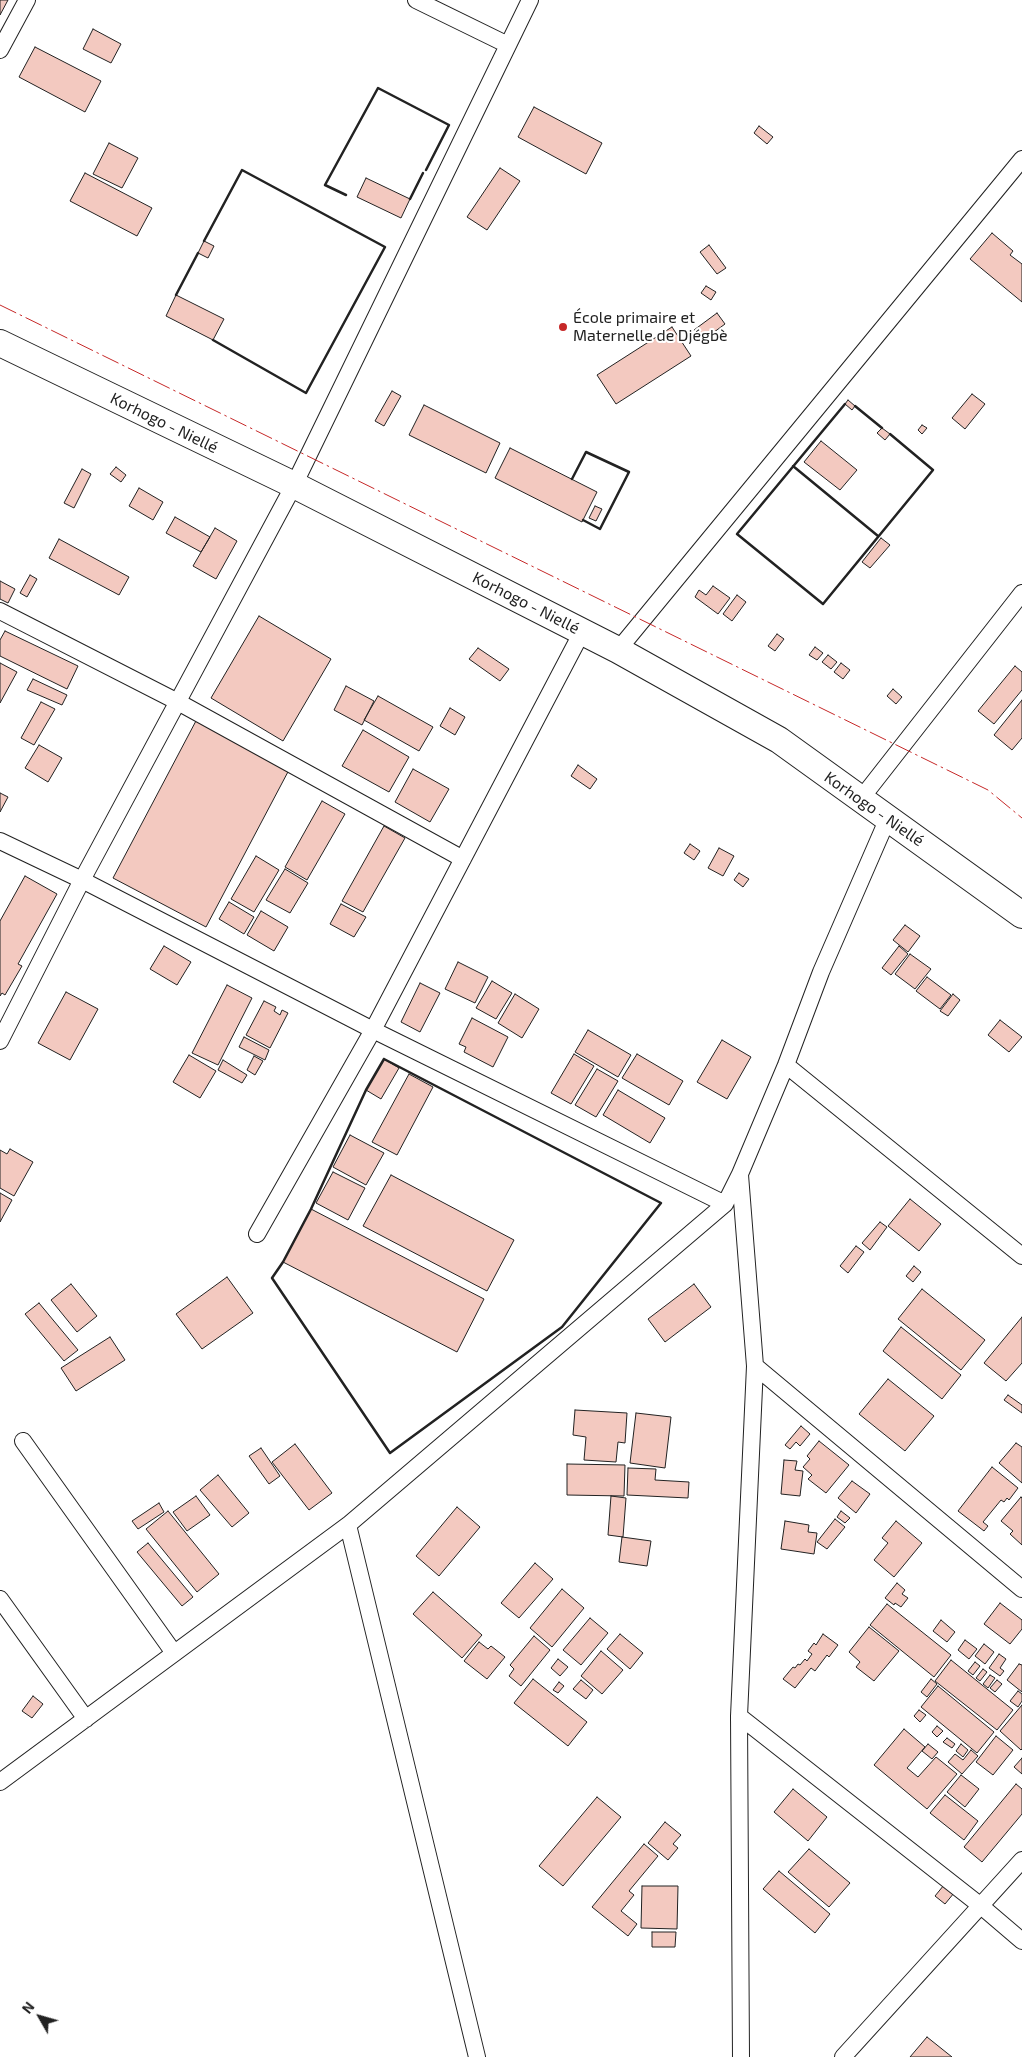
<!DOCTYPE html>
<meta charset="utf-8">
<style>
body{margin:0}
#map{position:relative;width:1022px;height:2057px;overflow:hidden;background:#fff;font-family:"Exo 2",sans-serif}
canvas{display:block}
.north{position:absolute;left:15px;top:1992px;width:50px;height:50px;-webkit-text-stroke:4px #fff;paint-order:stroke;rotate:308deg;font-size:14px;font-weight:700;line-height:20px;text-align:center;color:#222}
.north::after{content:'';display:block;margin:auto;width:18px;height:22px;background:#222;clip-path:polygon(50% 0,100% 100%,50% 72%,0 100%)}
</style>
<div id="map">
<canvas width="1022" height="2057"></canvas>
<div class="north">N</div>
</div>
<script>
const g = document.querySelector('canvas').getContext('2d');
g.lineJoin = 'round';
function paint(path, color) { g.fillStyle = color; g.fill(path, 'evenodd'); }
const toPath = rows => new Path2D(rows.map(r => 'M' + r).join(''));
function strokePath(path, color, width, dash) { g.strokeStyle = color; g.lineWidth = width; g.lineCap = dash ? 'butt' : 'round'; g.setLineDash(dash || []); g.stroke(path); }
function label(font, color, halo, rows, align = 'center') {
  g.font = font + ' "Exo 2",sans-serif'; g.lineWidth = 4; g.setLineDash([]); g.textBaseline = 'middle'; g.strokeStyle = halo; g.fillStyle = color; for (const [text, x, y, turn = 0] of rows) {
    g.save(); g.translate(x, y); g.rotate((+turn || 0) * Math.PI / 180); g.textAlign = isNaN(turn) ? turn : align; if (halo) g.strokeText(text, 0, 0); g.fillText(text, 0, 0); g.restore();
  }
}
const building = toPath([
 [0,0,8,0,0,15,0,0],
 [93,29,121,44,111,63,83,49,93,29],
 [35,47,101,81,85,112,19,77,35,47],
 [534,107,602,143,586,174,518,137,534,107],
 [759,126,773,137,767,144,754,133,759,126],
 [109,143,138,158,122,188,93,174,109,143],
 [500,168,520,181,487,230,467,217,500,168],
 [85,173,152,208,137,236,70,201,85,173],
 [366,178,410,199,401,218,357,197,366,178],
 [992,233,1013,251,1010,255,1022,264,1022,302,970,259,992,233],
 [204,241,214,246,208,258,198,253,204,241],
 [709,245,726,268,717,274,700,252,709,245],
 [706,286,716,292,711,300,701,293,706,286],
 [176,295,224,319,213,340,166,316,176,295],
 [717,313,725,324,702,341,694,330,717,313],
 [672,327,691,356,616,404,597,375,672,327],
 [392,391,401,396,384,426,375,421,392,391],
 [972,394,985,404,965,429,952,418,972,394],
 [848,400,855,406,852,410,845,404,848,400],
 [424,405,500,443,486,473,409,435,424,405],
 [922,425,927,428,922,434,918,430,922,425],
 [882,428,890,434,885,440,877,433,882,428],
 [821,441,857,470,840,490,804,462,821,441],
 [510,448,597,492,582,522,495,478,510,448],
 [116,467,126,475,121,482,110,474,116,467],
 [82,469,91,474,74,508,64,503,82,469],
 [139,488,163,502,153,520,129,506,139,488],
 [595,506,602,509,596,521,589,518,595,506],
 [175,517,210,537,201,552,166,533,175,517],
 [215,528,237,541,216,579,193,566,215,528],
 [881,538,890,545,870,568,862,562,881,538],
 [59,539,129,577,119,595,49,558,59,539],
 [30,575,37,579,27,597,20,593,30,575],
 [0,581,15,589,8,603,0,599,0,581],
 [713,586,730,598,718,614,695,597,699,590,706,595,713,586],
 [737,595,746,602,732,621,723,614,737,595],
 [259,616,331,659,283,741,211,698,259,616],
 [5,631,78,666,67,689,0,656,0,640,5,631],
 [777,634,784,639,775,651,768,646,777,634],
 [815,647,823,653,817,660,809,655,815,647],
 [478,648,509,669,500,681,469,659,478,648],
 [828,655,837,662,831,669,822,662,828,655],
 [0,663,17,672,0,703,0,663],
 [841,663,850,670,843,679,834,672,841,663],
 [1015,666,1022,672,1022,690,994,724,978,711,1015,666],
 [33,679,67,695,62,705,27,690,33,679],
 [346,686,374,701,362,725,334,710,346,686],
 [893,689,902,697,896,704,887,696,893,689],
 [378,696,433,727,419,751,364,720,378,696],
 [1022,700,1022,738,1012,750,994,735,1022,700],
 [41,702,55,709,34,745,21,738,41,702],
 [450,708,465,717,455,735,440,726,450,708],
 [197,719,290,768,206,927,113,878,197,719],
 [363,730,409,757,389,792,342,766,363,730],
 [39,745,62,758,48,782,25,768,39,745],
 [578,765,597,779,590,789,571,776,578,765],
 [413,769,449,789,430,822,395,802,413,769],
 [0,793,8,797,0,812,0,793],
 [322,801,345,814,307,880,285,867,322,801],
 [384,826,405,838,363,912,342,901,384,826],
 [690,844,700,851,694,860,684,853,690,844],
 [719,848,734,856,723,876,708,868,719,848],
 [256,856,279,870,254,912,231,899,256,856],
 [285,869,308,883,290,913,266,900,285,869],
 [739,873,749,879,743,887,734,880,739,873],
 [25,876,57,894,18,964,22,966,5,995,2,993,0,996,0,921,25,876],
 [229,902,254,917,244,934,219,919,229,902],
 [341,904,366,917,354,937,330,924,341,904],
 [261,911,288,927,274,951,247,935,261,911],
 [905,925,920,936,908,952,893,940,905,925],
 [164,946,191,962,177,985,150,969,164,946],
 [899,946,908,954,891,975,882,968,899,946],
 [910,954,931,969,915,989,895,974,910,954],
 [458,962,488,977,475,1003,445,989,458,962],
 [927,977,951,995,940,1009,916,991,927,977],
 [492,981,512,993,496,1019,476,1008,492,981],
 [420,983,440,993,420,1032,401,1022,420,983],
 [227,985,252,998,218,1065,192,1053,227,985],
 [66,992,98,1009,70,1060,38,1043,66,992],
 [515,994,539,1009,522,1038,498,1023,515,994],
 [953,994,960,1000,948,1016,940,1011,953,994],
 [264,1001,276,1007,274,1011,280,1015,282,1010,288,1013,270,1048,246,1035,264,1001],
 [472,1018,508,1037,493,1067,464,1052,466,1047,459,1044,472,1018],
 [1000,1020,1022,1037,1009,1052,988,1035,1000,1020],
 [588,1030,631,1055,618,1077,575,1052,588,1030],
 [244,1037,269,1050,265,1060,239,1047,244,1037],
 [722,1040,751,1057,727,1099,697,1082,722,1040],
 [574,1054,594,1066,571,1104,551,1093,574,1054],
 [637,1054,683,1081,669,1105,622,1078,637,1054],
 [189,1055,216,1071,200,1098,173,1082,189,1055],
 [254,1056,263,1061,255,1075,247,1070,254,1056],
 [384,1059,399,1068,381,1099,366,1090,384,1059],
 [223,1060,247,1075,242,1083,218,1070,223,1060],
 [597,1069,618,1081,596,1117,575,1105,597,1069],
 [409,1074,433,1087,397,1155,372,1142,409,1074],
 [618,1090,665,1118,650,1143,603,1115,618,1090],
 [350,1135,384,1153,366,1185,333,1167,350,1135],
 [10,1149,33,1162,14,1196,0,1188,0,1150,7,1154,10,1149],
 [333,1172,365,1188,348,1220,316,1203,333,1172],
 [391,1175,514,1240,487,1291,363,1226,391,1175],
 [0,1193,12,1200,0,1222,0,1193],
 [910,1199,941,1224,919,1251,888,1226,910,1199],
 [311,1209,484,1299,457,1352,283,1262,311,1209],
 [880,1222,887,1227,870,1250,862,1243,880,1222],
 [856,1246,864,1252,848,1273,840,1266,856,1246],
 [914,1266,921,1272,913,1282,906,1276,914,1266],
 [227,1277,253,1313,202,1349,176,1314,227,1277],
 [71,1284,97,1316,77,1332,51,1300,71,1284],
 [694,1284,711,1307,665,1342,648,1319,694,1284],
 [922,1289,985,1340,961,1370,898,1319,922,1289],
 [39,1303,78,1350,64,1361,25,1314,39,1303],
 [1022,1317,1022,1363,1006,1381,984,1363,1022,1317],
 [901,1327,961,1375,942,1399,883,1351,901,1327],
 [110,1337,125,1360,76,1391,61,1368,110,1337],
 [888,1379,934,1416,905,1451,859,1414,888,1379],
 [1008,1395,1022,1405,1022,1413,1004,1400,1008,1395],
 [575,1410,627,1413,625,1443,618,1442,616,1462,584,1460,586,1437,573,1435,575,1410],
 [636,1413,671,1417,665,1468,630,1463,636,1413],
 [801,1426,810,1434,800,1446,796,1442,790,1449,785,1445,801,1426],
 [819,1441,849,1465,826,1493,808,1479,812,1475,803,1467,810,1459,807,1456,819,1441],
 [1016,1443,1022,1447,1022,1483,999,1463,1016,1443],
 [295,1444,332,1493,309,1510,272,1462,295,1444],
 [261,1448,280,1476,269,1484,249,1456,261,1448],
 [784,1460,797,1461,795,1470,803,1471,800,1496,781,1494,784,1460],
 [567,1464,625,1465,624,1496,567,1495,567,1464],
 [992,1467,1018,1488,1009,1500,1007,1498,1004,1502,1001,1500,983,1522,988,1526,984,1531,958,1511,992,1467],
 [628,1468,656,1469,655,1480,689,1482,688,1498,627,1495,628,1468],
 [218,1475,249,1513,232,1527,200,1490,218,1475],
 [852,1481,870,1494,856,1513,838,1498,852,1481],
 [196,1496,210,1515,187,1531,173,1512,196,1496],
 [611,1496,626,1498,623,1537,608,1535,611,1496],
 [1021,1497,1022,1498,1022,1545,1010,1534,1013,1531,1001,1521,1021,1497],
 [159,1503,164,1512,138,1529,132,1521,159,1503],
 [457,1507,480,1527,439,1576,416,1556,457,1507],
 [168,1511,219,1574,197,1592,146,1529,168,1511],
 [841,1511,850,1518,845,1523,837,1517,841,1511],
 [835,1519,845,1527,827,1549,817,1542,835,1519],
 [785,1521,809,1525,808,1532,817,1533,814,1554,781,1549,785,1521],
 [896,1521,922,1543,894,1577,874,1560,888,1543,882,1538,896,1521],
 [622,1537,651,1541,647,1566,619,1562,622,1537],
 [148,1543,193,1597,182,1606,137,1552,148,1543],
 [535,1563,553,1579,519,1618,501,1603,535,1563],
 [897,1583,905,1590,902,1594,908,1598,901,1607,895,1603,894,1605,885,1598,897,1583],
 [562,1589,584,1608,552,1647,530,1628,562,1589],
 [433,1592,482,1635,462,1658,413,1614,433,1592],
 [1000,1603,1022,1620,1022,1629,1010,1644,984,1624,1000,1603],
 [887,1604,951,1655,934,1677,870,1625,887,1604],
 [590,1618,608,1633,581,1665,563,1650,590,1618],
 [941,1620,955,1632,947,1642,933,1631,941,1620],
 [869,1627,899,1651,874,1681,856,1667,860,1662,849,1652,869,1627],
 [620,1634,643,1653,630,1669,607,1649,620,1634],
 [823,1634,838,1645,829,1657,827,1655,815,1671,811,1668,795,1688,783,1679,793,1667,795,1668,798,1664,800,1665,805,1659,807,1661,812,1654,808,1651,814,1643,816,1645,823,1634],
 [534,1636,550,1650,521,1686,509,1676,514,1669,510,1665,534,1636],
 [965,1640,977,1649,969,1659,958,1650,965,1640],
 [479,1642,488,1649,491,1646,505,1657,487,1679,464,1661,479,1642],
 [984,1644,994,1652,985,1664,975,1656,984,1644],
 [601,1651,623,1670,602,1694,581,1676,601,1651],
 [999,1654,1006,1659,1000,1668,1004,1671,1000,1676,989,1668,999,1654],
 [558,1659,568,1667,560,1676,551,1668,558,1659],
 [951,1660,1013,1710,997,1730,935,1681,951,1660],
 [975,1662,980,1666,973,1675,968,1671,975,1662],
 [1019,1664,1022,1665,1022,1692,1007,1680,1019,1664],
 [983,1669,987,1672,980,1681,976,1678,983,1669],
 [990,1675,995,1678,988,1688,983,1684,990,1675],
 [533,1679,587,1722,568,1746,514,1703,533,1679],
 [931,1679,937,1684,927,1697,921,1692,931,1679],
 [581,1680,593,1690,586,1699,573,1689,581,1680],
 [997,1680,1002,1684,995,1692,990,1688,997,1680],
 [559,1682,564,1686,558,1693,553,1690,559,1682],
 [938,1686,994,1732,977,1753,921,1707,938,1686],
 [1018,1691,1022,1694,1022,1701,1018,1707,1010,1701,1018,1691],
 [33,1696,43,1704,32,1718,22,1711,33,1696],
 [1022,1705,1022,1749,1021,1750,1000,1731,1022,1705],
 [919,1710,926,1715,920,1722,914,1716,919,1710],
 [937,1726,943,1731,937,1737,932,1732,937,1726],
 [904,1729,925,1747,907,1768,918,1777,936,1757,957,1774,927,1809,874,1765,904,1729],
 [996,1736,1013,1750,993,1775,976,1762,996,1736],
 [947,1738,955,1744,952,1748,943,1742,947,1738],
 [928,1744,938,1752,932,1759,922,1751,928,1744],
 [961,1744,968,1750,963,1757,956,1751,961,1744],
 [971,1750,978,1756,962,1774,948,1762,955,1754,963,1760,971,1750],
 [1022,1758,1022,1774,1014,1767,1022,1758],
 [961,1775,979,1789,965,1807,947,1792,961,1775],
 [1016,1784,1022,1789,1022,1814,982,1862,964,1847,1016,1784],
 [793,1789,827,1817,808,1841,774,1812,793,1789],
 [945,1795,978,1821,964,1840,930,1813,945,1795],
 [597,1797,621,1817,563,1886,539,1866,597,1797],
 [665,1822,681,1835,673,1844,678,1848,668,1860,648,1843,665,1822],
 [644,1844,658,1856,629,1891,634,1895,621,1911,637,1924,628,1936,592,1907,644,1844],
 [809,1849,850,1883,829,1907,788,1872,809,1849],
 [779,1871,830,1914,815,1933,763,1889,779,1871],
 [944,1885,954,1893,945,1904,935,1896,944,1885],
 [642,1886,678,1886,677,1929,641,1928,642,1886],
 [652,1932,676,1932,675,1947,652,1947,652,1932],
 [927,2037,952,2057,910,2057,927,2037]
]);
const minor = toPath([
 [416,0,508,45],
 [0,50,27,0],
 [0,611,178,702,463,859],
 [618,650,1022,159],
 [860,800,1022,593],
 [0,841,82,880,373,1030,725,1204],
 [0,1041,82,880,294,485,530,0],
 [786,1065,1022,1256],
 [740,1175,755,1366,739,1716,741,2057],
 [257,1234,373,1030,582,632],
 [755,1366,1022,1589],
 [23,1441,174,1653],
 [348,1525,477,2057],
 [0,1599,86,1719],
 [739,1716,981,1906,1022,1941],
 [0,1782,348,1525,725,1204,740,1174,786,1065,821,972,888,818],
 [843,2057,1022,1860]
]);
const primary = toPath([
 [0,343,294,485,618,650,779,740,1022,915]
]);
const wall = toPath([
 [346,195,325,185,378,88,449,125,426,170],
 [410,199,423,173],
 [204,241,242,170,385,247,306,393,213,340],
 [176,295,198,253],
 [845,404,737,534,823,604,933,470,890,434],
 [855,406,882,428],
 [793,466,878,536],
 [572,479,586,452,629,472,600,529,583,520],
 [384,1059,661,1203,562,1327,390,1453,272,1278,283,1262,311,1209,366,1090,384,1059]
]);
const power = toPath([
 [0,305,988,790,1022,818]
]);
const markers = [
 [563,327,5,"#c62828"]
];
const poiNames = [
 ["École primaire et",573,318],
 ["Maternelle de Djégbè",573,336]
];
const streetNames = [
 ["Korhogo - Niellé",164,423,26],
 ["Korhogo - Niellé",526,603,27],
 ["Korhogo - Niellé",874,809,35]
];
paint(building, '#f3c9c0');
strokePath(building, '#222', 1);
strokePath(minor, '#222', 18);
strokePath(primary, '#222', 28);
strokePath(minor, '#fff', 16);
strokePath(primary, '#fff', 26);
strokePath(wall, '#222', 2.5);
strokePath(power, '#c62828', 1, [18, 4, 2.5, 4]);
for (const [x, y, r, color] of markers) { const dot = new Path2D(); dot.arc(x, y, r, 0, 2 * Math.PI); g.fillStyle = color; g.fill(dot); strokePath(dot, '#fff', 2); }
label('16px', '#222', '#fff', poiNames, 'left');
label('16px', '#222', '#fff', streetNames);
</script>
